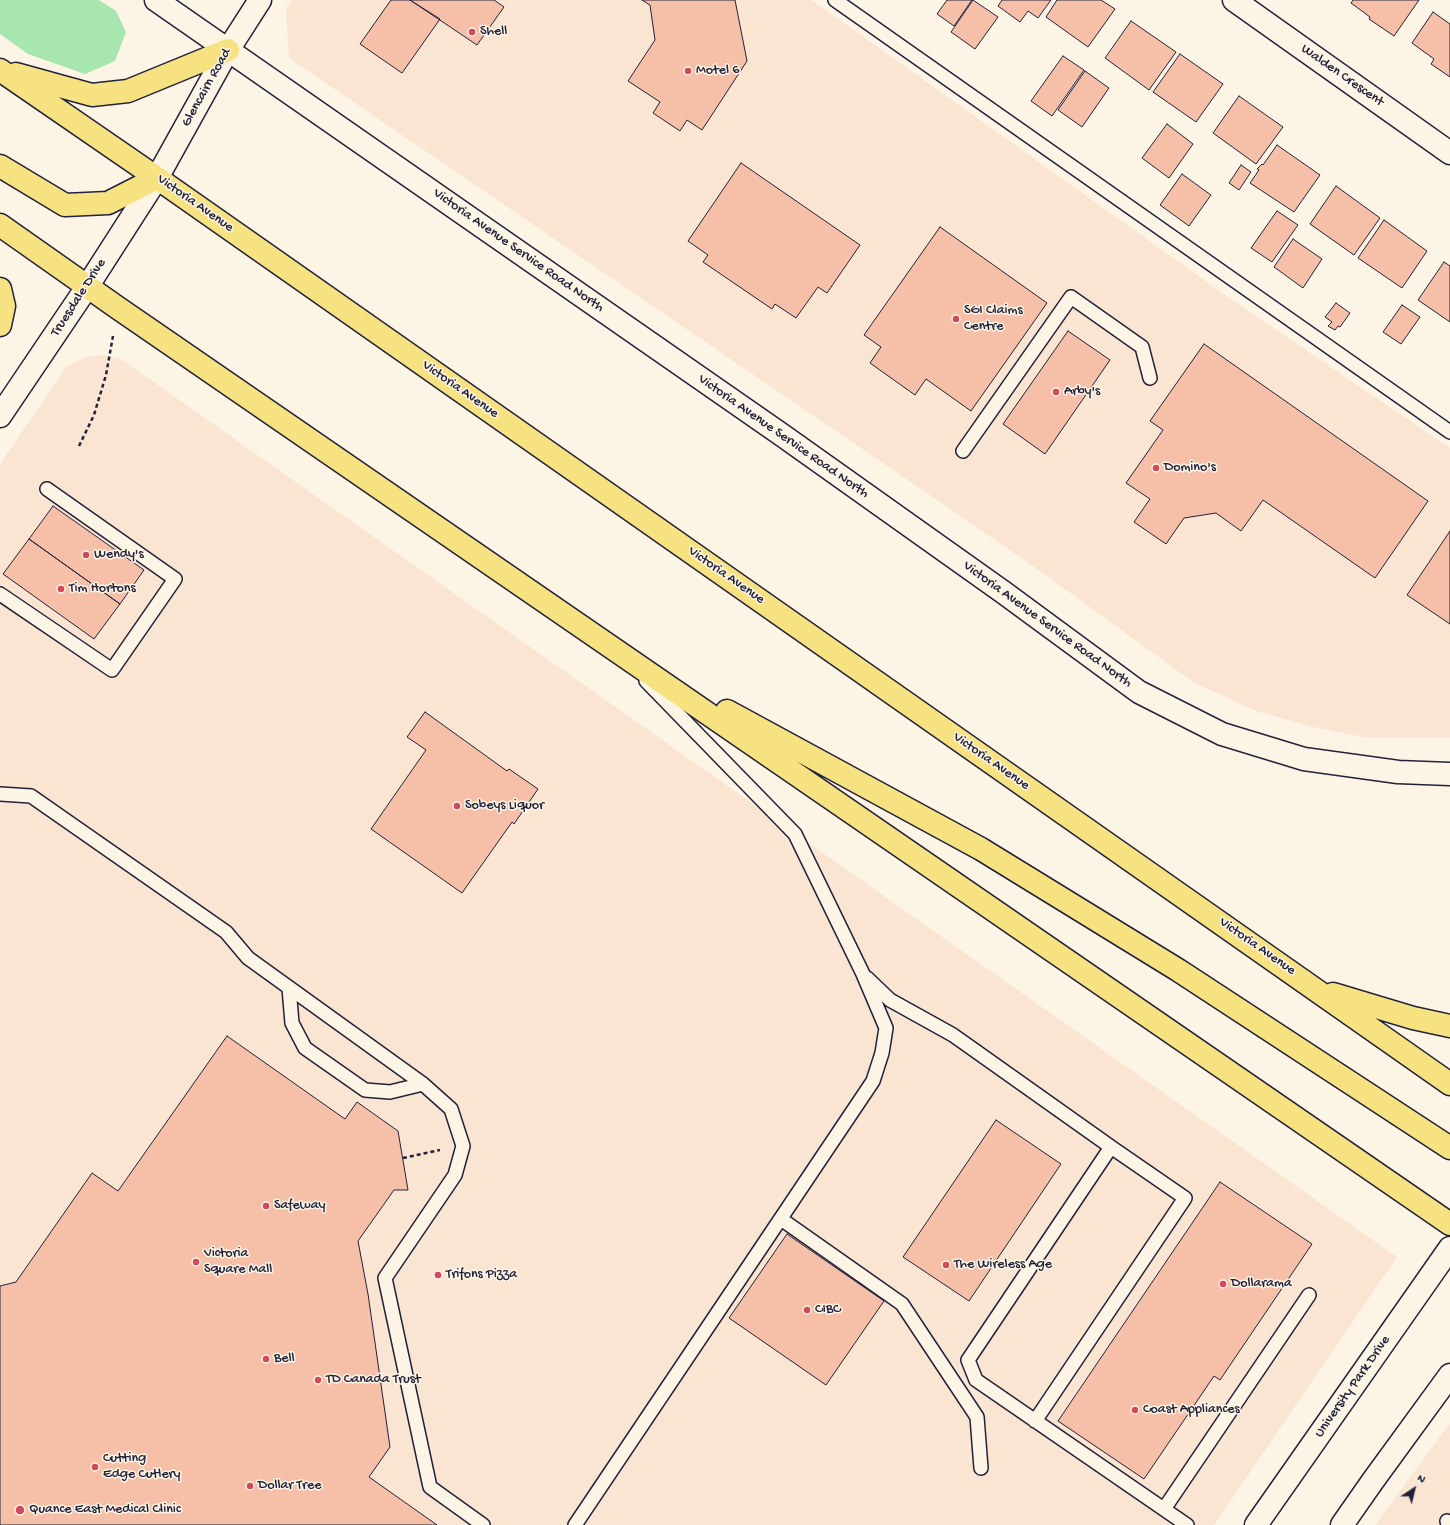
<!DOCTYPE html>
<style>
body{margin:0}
#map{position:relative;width:1450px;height:1525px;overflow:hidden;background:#fcf5e5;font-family:"Gochi Hand",sans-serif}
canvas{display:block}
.north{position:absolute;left:1394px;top:1469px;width:40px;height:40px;-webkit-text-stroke:3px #fcf5e5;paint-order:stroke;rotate:35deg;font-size:11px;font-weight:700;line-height:16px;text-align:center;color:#22223b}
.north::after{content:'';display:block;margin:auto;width:14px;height:18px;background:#22223b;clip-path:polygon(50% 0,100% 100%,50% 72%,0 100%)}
</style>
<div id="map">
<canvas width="1450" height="1525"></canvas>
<div class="north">N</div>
</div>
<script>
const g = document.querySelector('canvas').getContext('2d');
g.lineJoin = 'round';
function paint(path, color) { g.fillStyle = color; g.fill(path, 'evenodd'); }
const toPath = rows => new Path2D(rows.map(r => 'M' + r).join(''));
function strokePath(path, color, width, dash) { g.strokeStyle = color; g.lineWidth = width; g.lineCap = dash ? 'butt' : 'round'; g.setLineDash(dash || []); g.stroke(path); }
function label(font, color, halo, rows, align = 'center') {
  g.font = font + ' "Gochi Hand",sans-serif'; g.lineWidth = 3; g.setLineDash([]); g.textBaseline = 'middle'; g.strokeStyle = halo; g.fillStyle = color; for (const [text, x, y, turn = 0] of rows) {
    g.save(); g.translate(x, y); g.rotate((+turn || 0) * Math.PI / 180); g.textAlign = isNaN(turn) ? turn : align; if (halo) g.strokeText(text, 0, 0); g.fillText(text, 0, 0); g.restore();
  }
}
const built = toPath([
 [292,0,812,0,1228,297,1450,448,1450,738,1368,738,1313,727,1256,711,1193,682,1037,569,918,487,289,58,286,8],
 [103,355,121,359,1397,1257,1214,1525,0,1525,0,464,67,366,87,357],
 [1450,1423,1450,1525,1375,1525]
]);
const green = toPath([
 [0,0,99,0,116,11,126,32,115,61,85,74,28,54,0,34]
]);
const building = toPath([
 [391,0,410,0,440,19,402,73,360,44,391,0],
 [410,0,494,0,504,7,477,45,410,0],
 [642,0,735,0,747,61,702,130,687,120,680,131,653,113,660,102,628,81,655,40,650,5,642,0],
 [947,0,972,0,954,26,937,14,947,0],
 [973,0,998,17,975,49,951,32,973,0],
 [1002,0,1051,0,1038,18,1028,11,1020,22,998,6,1002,0],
 [1057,0,1101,0,1115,9,1088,47,1046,17,1057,0],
 [1353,0,1419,0,1394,36,1369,19,1370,17,1351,3,1353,0],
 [1433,12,1450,24,1450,77,1431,64,1434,59,1412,43,1433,12],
 [1131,21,1176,52,1149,90,1105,58,1131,21],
 [1180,54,1223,84,1196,122,1153,92,1180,54],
 [1063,56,1084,70,1052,116,1031,101,1063,56],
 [1085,71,1109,88,1082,127,1058,110,1085,71],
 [1239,96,1283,127,1256,164,1213,133,1239,96],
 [1167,124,1193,144,1169,178,1142,158,1167,124],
 [1277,145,1320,175,1294,212,1250,183,1259,170,1257,169,1262,164,1263,165,1277,145],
 [741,163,860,245,827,293,818,287,796,318,775,304,772,309,703,262,708,255,688,241,741,163],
 [1241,165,1251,172,1239,190,1229,183,1241,165],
 [1182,174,1211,195,1189,226,1160,205,1182,174],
 [1336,186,1380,218,1354,255,1310,224,1336,186],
 [1277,211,1298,225,1272,262,1251,248,1277,211],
 [1384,220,1427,251,1402,288,1358,258,1384,220],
 [940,227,1047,303,971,411,926,379,915,395,870,363,881,347,864,335,940,227],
 [1293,239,1322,259,1303,288,1274,267,1293,239],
 [1444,262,1450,266,1450,322,1418,300,1444,262],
 [1336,303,1350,313,1340,327,1338,326,1335,330,1328,326,1332,322,1325,317,1336,303],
 [1402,305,1420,317,1401,344,1383,332,1402,305],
 [1068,331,1110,360,1045,454,1003,424,1068,331],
 [1204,344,1428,501,1375,578,1263,500,1241,531,1216,513,1184,518,1166,544,1134,522,1150,499,1126,483,1163,430,1150,421,1204,344],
 [53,506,144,570,120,604,29,539,53,506],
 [1450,531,1450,624,1407,595,1450,531],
 [29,539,120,604,94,639,3,574,29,539],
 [425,712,507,771,509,769,538,789,514,824,512,822,462,893,371,829,426,750,407,737,425,712],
 [227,1036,345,1119,357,1102,398,1131,408,1190,394,1190,358,1241,368,1294,390,1447,369,1477,437,1525,0,1525,0,1286,16,1282,92,1173,118,1191,227,1036],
 [996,1120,1061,1164,969,1301,903,1257,996,1120],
 [1220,1182,1312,1244,1220,1380,1214,1376,1144,1479,1058,1421,1220,1182],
 [787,1234,884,1301,826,1385,729,1318,787,1234]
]);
const path = toPath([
 [79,446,94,415,106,375,113,336],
 [403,1158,440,1150]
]);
const service = toPath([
 [835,0,1450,432],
 [963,451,1071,297,1142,347,1150,378],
 [0,594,112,670,175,579,47,489],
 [0,794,31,796,226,932,248,958,423,1084,451,1109,463,1146,455,1175,385,1278,430,1487,483,1525],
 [867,978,890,1000,953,1035,1111,1147,968,1360,976,1380,1187,1525],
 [289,988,292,1023,305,1048,365,1090,390,1092,423,1084],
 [781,1219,902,1304,977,1417,981,1468],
 [1035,1421,1185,1198,1111,1147],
 [1164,1509,1309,1295],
 [1447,1521,1448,1525],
 [575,1525,873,1081,882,1053,886,1028,863,974,795,834,646,681]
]);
const minor = toPath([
 [1234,0,1450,153],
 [157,178,228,50,260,0]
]);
const tertiary = toPath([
 [156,0,782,435,1003,592,1139,692,1222,734,1304,759,1398,772,1450,774],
 [0,416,87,287,157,178],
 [1256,1525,1450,1248],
 [1342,1525,1372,1482,1450,1375]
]);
const trunk = toPath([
 [0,70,157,178,1450,1084],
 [16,74,92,95,128,91,228,50],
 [0,166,65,205,108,203,157,178],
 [0,225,118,308,1450,1224],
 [0,289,4,306,0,325],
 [727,711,981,849,1178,970,1450,1148],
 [1333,994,1413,1018,1450,1026]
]);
const markers = [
 [472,32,4,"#d1495b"],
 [688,71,4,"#d1495b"],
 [956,319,4,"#d1495b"],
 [1056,392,4,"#d1495b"],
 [1156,468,4,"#d1495b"],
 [86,555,4,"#d1495b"],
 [61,589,4,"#d1495b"],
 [457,806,4,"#d1495b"],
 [266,1206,4,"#d1495b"],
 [196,1262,4,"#d1495b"],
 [946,1265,4,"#d1495b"],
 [438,1275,4,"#d1495b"],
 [1223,1284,4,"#d1495b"],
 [807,1310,4,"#d1495b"],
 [266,1359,4,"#d1495b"],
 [318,1380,4,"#d1495b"],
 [1135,1410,4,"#d1495b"],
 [95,1467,4,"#d1495b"],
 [250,1486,4,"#d1495b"],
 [20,1510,5,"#d1495b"]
];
const poiNames = [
 ["Shell",480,32],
 ["Motel 6",696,71],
 ["SGI Claims",964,311],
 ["Centre",964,327],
 ["Arby's",1064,392],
 ["Domino's",1164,468],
 ["Wendy's",94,555],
 ["Tim Hortons",69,589],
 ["Sobeys Liquor",465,806],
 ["Safeway",274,1206],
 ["Victoria",204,1254],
 ["Square Mall",204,1270],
 ["The Wireless Age",954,1265],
 ["Trifons Pizza",446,1275],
 ["Dollarama",1231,1284],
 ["CIBC",815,1310],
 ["Bell",274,1359],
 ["TD Canada Trust",326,1380],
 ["Coast Appliances",1143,1410],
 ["Cutting",103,1459],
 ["Edge Cutlery",103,1475],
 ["Dollar Tree",258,1486],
 ["Quance East Medical Clinic",29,1510]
];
const streetNames = [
 ["Walden Crescent",1342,76,35],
 ["Glencairn Road",207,88,-61],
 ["Victoria Avenue",195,204,35],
 ["Victoria Avenue Service Road North",518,251,35],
 ["Truesdale Drive",79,298,-57],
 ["Victoria Avenue",460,390,35],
 ["Victoria Avenue Service Road North",783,437,35],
 ["Victoria Avenue",726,576,35],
 ["Victoria Avenue Service Road North",1047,625,36],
 ["Victoria Avenue",991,762,35],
 ["Victoria Avenue",1257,947,35],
 ["University Park Drive",1353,1387,-55]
];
paint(built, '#fae5d3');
paint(green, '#a7e7af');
paint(building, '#f5bfa8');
strokePath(building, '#22223b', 1);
strokePath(service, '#22223b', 16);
strokePath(minor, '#22223b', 25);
strokePath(tertiary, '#22223b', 25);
strokePath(trunk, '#22223b', 25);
strokePath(path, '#22223b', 2.5, [4, 3]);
strokePath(service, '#fcf5e5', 13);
strokePath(minor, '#fcf5e5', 22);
strokePath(tertiary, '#fcf5e5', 22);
strokePath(trunk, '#f7e281', 22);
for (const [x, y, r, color] of markers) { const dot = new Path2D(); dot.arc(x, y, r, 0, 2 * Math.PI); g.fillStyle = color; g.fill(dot); strokePath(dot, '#fcf5e5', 1.5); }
label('14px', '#22223b', '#fcf5e5', poiNames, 'left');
label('14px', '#22223b', '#fcf5e5', streetNames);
</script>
